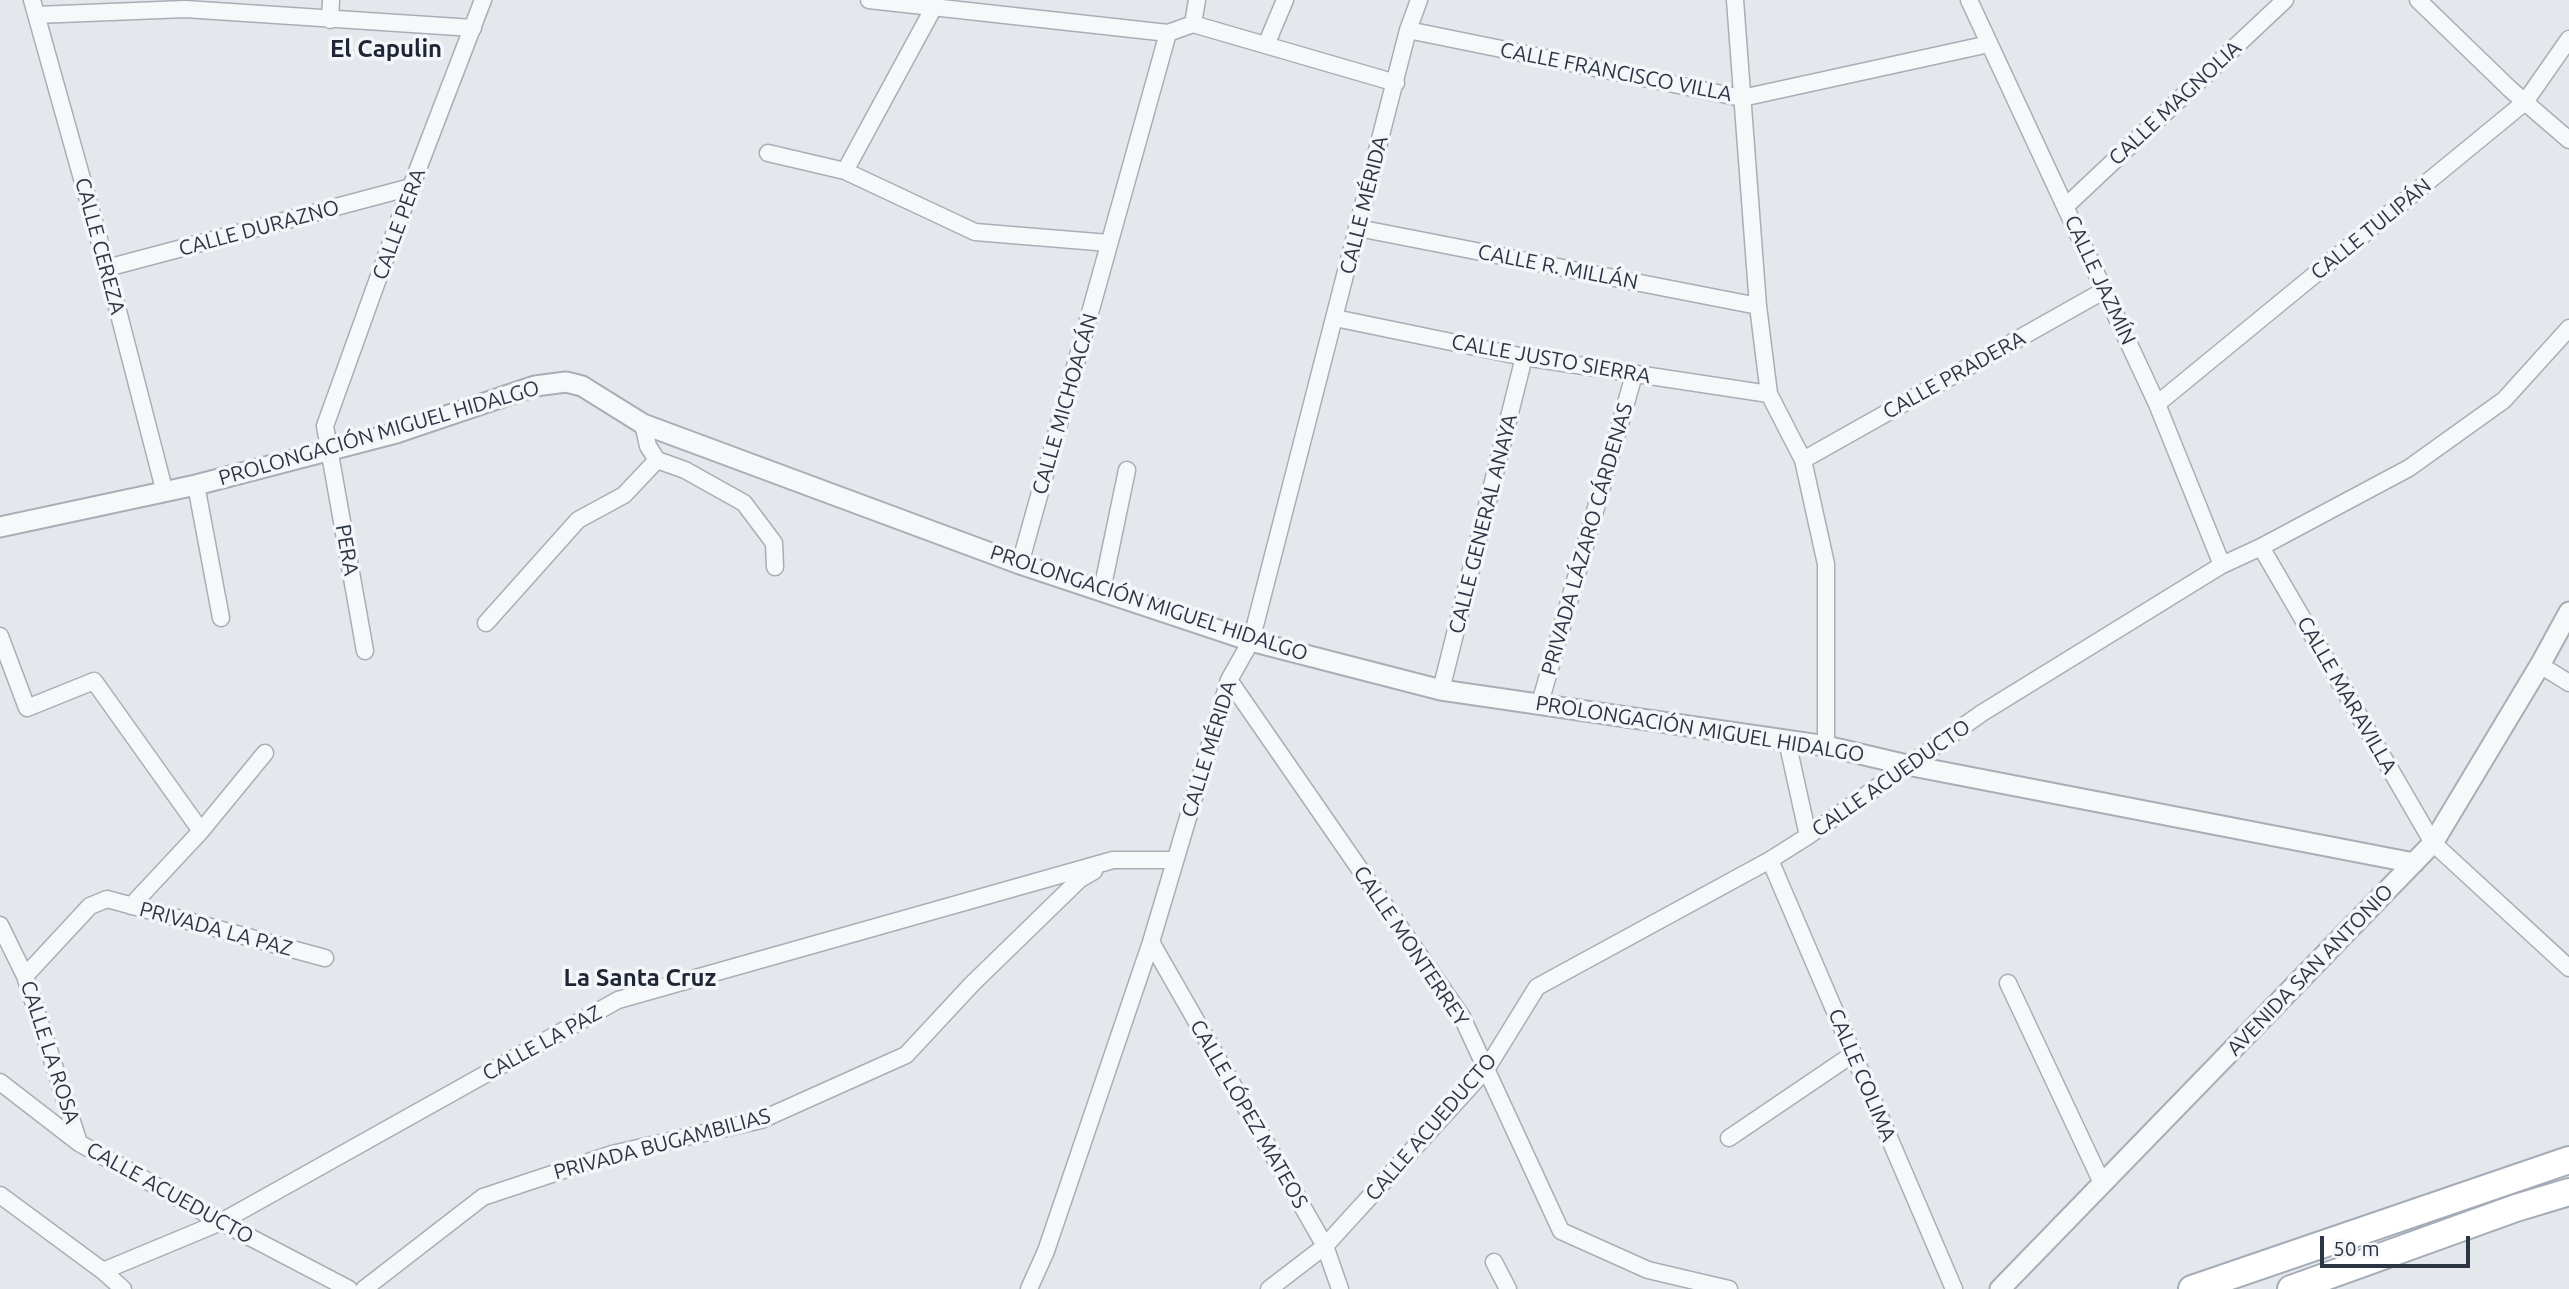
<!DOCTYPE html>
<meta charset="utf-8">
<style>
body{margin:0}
#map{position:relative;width:2569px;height:1289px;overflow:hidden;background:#e4e7ec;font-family:Ubuntu,sans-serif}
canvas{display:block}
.scale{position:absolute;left:2320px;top:1236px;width:150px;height:32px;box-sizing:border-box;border:4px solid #2c3544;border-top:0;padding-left:9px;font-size:21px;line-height:24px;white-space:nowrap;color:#2c3544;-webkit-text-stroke:5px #f4f6f9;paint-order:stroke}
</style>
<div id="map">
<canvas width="2569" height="1289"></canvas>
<div class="scale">50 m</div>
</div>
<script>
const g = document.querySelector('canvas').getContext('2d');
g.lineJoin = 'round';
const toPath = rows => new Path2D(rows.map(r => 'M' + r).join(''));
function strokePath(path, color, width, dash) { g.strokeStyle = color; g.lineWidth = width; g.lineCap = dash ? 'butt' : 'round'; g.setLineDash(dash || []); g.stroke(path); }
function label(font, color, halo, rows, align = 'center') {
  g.font = font + ' Ubuntu,sans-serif'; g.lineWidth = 7; g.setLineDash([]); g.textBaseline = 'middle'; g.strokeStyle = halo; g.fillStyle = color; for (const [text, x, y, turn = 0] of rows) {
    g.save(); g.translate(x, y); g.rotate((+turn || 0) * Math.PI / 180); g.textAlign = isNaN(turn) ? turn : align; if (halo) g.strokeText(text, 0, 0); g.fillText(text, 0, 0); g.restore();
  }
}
const minor = toPath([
 [32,0,107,268,165,493],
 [869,0,1168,33],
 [1735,0,1758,306,1769,394,1803,460,1826,564,1826,746],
 [1969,0,2157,404,2222,565],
 [2418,0,2511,90,2569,140],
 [36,15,185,9,473,28],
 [330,20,331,0],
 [1193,24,1396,83],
 [1408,30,1742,98,1989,44],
 [1266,45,1285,0],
 [768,153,845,171,975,232,1109,243],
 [845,171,934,7],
 [2066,206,2285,0],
 [1358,228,1758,306],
 [107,268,411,187],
 [1335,318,1524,357,1769,394],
 [2157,404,2525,102,2569,39],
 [643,424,648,446,657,460,685,470,744,503,774,543,775,567],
 [1803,460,2105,290],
 [196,485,221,618],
 [2261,547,2433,843,2569,968],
 [1020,564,1168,33,1193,24,1197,0],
 [1102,590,1127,470],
 [486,623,578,520,624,495,657,460],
 [0,636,27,708,94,681,201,831],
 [365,651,325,426,411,187,483,0],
 [2540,665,2569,683],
 [1229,680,1462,1017,1561,1231,1648,1270,1729,1289],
 [1441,690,1524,357],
 [1540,703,1634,375],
 [1787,741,1808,836],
 [1770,860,1954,1289],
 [131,906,201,831,265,753],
 [0,925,25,976,79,1143],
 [1151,942,1325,1246,1340,1289],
 [25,976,90,906,107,899,325,958],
 [2008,983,2102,1183],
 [0,1082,79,1143,221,1222,349,1289],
 [1729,1138,1853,1054],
 [0,1195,103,1271,123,1289],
 [1494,1262,1508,1289],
 [103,1271,221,1222,618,1000,1113,860,1175,860],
 [364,1289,483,1197,612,1154,761,1120,906,1055,972,984,1080,879,1094,871],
 [1029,1289,1046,1251,1151,942,1229,680,1251,641,1408,30,1419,0],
 [1269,1289,1325,1246,1487,1068,1537,987,1770,860,1808,836,1982,713,2222,565,2261,547,2409,468,2504,400,2569,328]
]);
const tertiary = toPath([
 [0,527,196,485,396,433,535,386,566,382,582,386,643,424,1020,564,1251,641,1441,690,1826,746,1907,765,2414,863],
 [2000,1289,2433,843,2540,665,2569,612]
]);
const primary = toPath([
 [2192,1289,2569,1160],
 [2291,1289,2516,1208,2569,1192]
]);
const streetNames = [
 ["CALLE FRANCISCO VILLA",1616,72,11],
 ["CALLE MAGNOLIA",2175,103,-43],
 ["CALLE MÉRIDA",1364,205,-76],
 ["CALLE PERA",399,224,-70],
 ["CALLE DURAZNO",259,228,-15],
 ["CALLE TULIPÁN",2371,229,-39],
 ["CALLE CEREZA",100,246,75],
 ["CALLE R. MILLÁN",1558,267,11],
 ["CALLE JAZMÍN",2100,280,65],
 ["CALLE JUSTO SIERRA",1551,359,10],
 ["CALLE PRADERA",1954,375,-29],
 ["CALLE MICHOACÁN",1065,404,-74],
 ["PROLONGACIÓN MIGUEL HIDALGO",379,433,-16],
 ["CALLE GENERAL ANAYA",1483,524,-76],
 ["PRIVADA LÁZARO CÁRDENAS",1587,539,-74],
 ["PERA",347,550,80],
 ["PROLONGACIÓN MIGUEL HIDALGO",1149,603,18],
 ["CALLE MARAVILLA",2347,695,60],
 ["PROLONGACIÓN MIGUEL HIDALGO",1700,729,9],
 ["CALLE MÉRIDA",1209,749,-73],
 ["CALLE ACUEDUCTO",1891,778,-35],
 ["PRIVADA LA PAZ",216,929,15],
 ["CALLE MONTERREY",1411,946,56],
 ["AVENIDA SAN ANTONIO",2310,970,-46],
 ["CALLE LA PAZ",542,1043,-29],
 ["CALLE LA ROSA",50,1052,72],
 ["CALLE COLIMA",1862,1075,67],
 ["CALLE LÓPEZ MATEOS",1249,1114,60],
 ["CALLE ACUEDUCTO",1431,1127,-49],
 ["PRIVADA BUGAMBILIAS",662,1144,-15],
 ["CALLE ACUEDUCTO",170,1193,29]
];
const quarterNames = [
 ["El Capulin",386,49],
 ["La Santa Cruz",640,978]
];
strokePath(minor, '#a9aeb6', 19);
strokePath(tertiary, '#a9aeb6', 23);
strokePath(primary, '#a3acb7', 30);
strokePath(minor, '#f7f8fa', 16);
strokePath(tertiary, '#f7f8fa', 19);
strokePath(primary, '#fff', 26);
label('21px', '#2c3544', '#f4f6f9', streetNames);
label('bold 24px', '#1e2635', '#f4f6f9', quarterNames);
</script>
